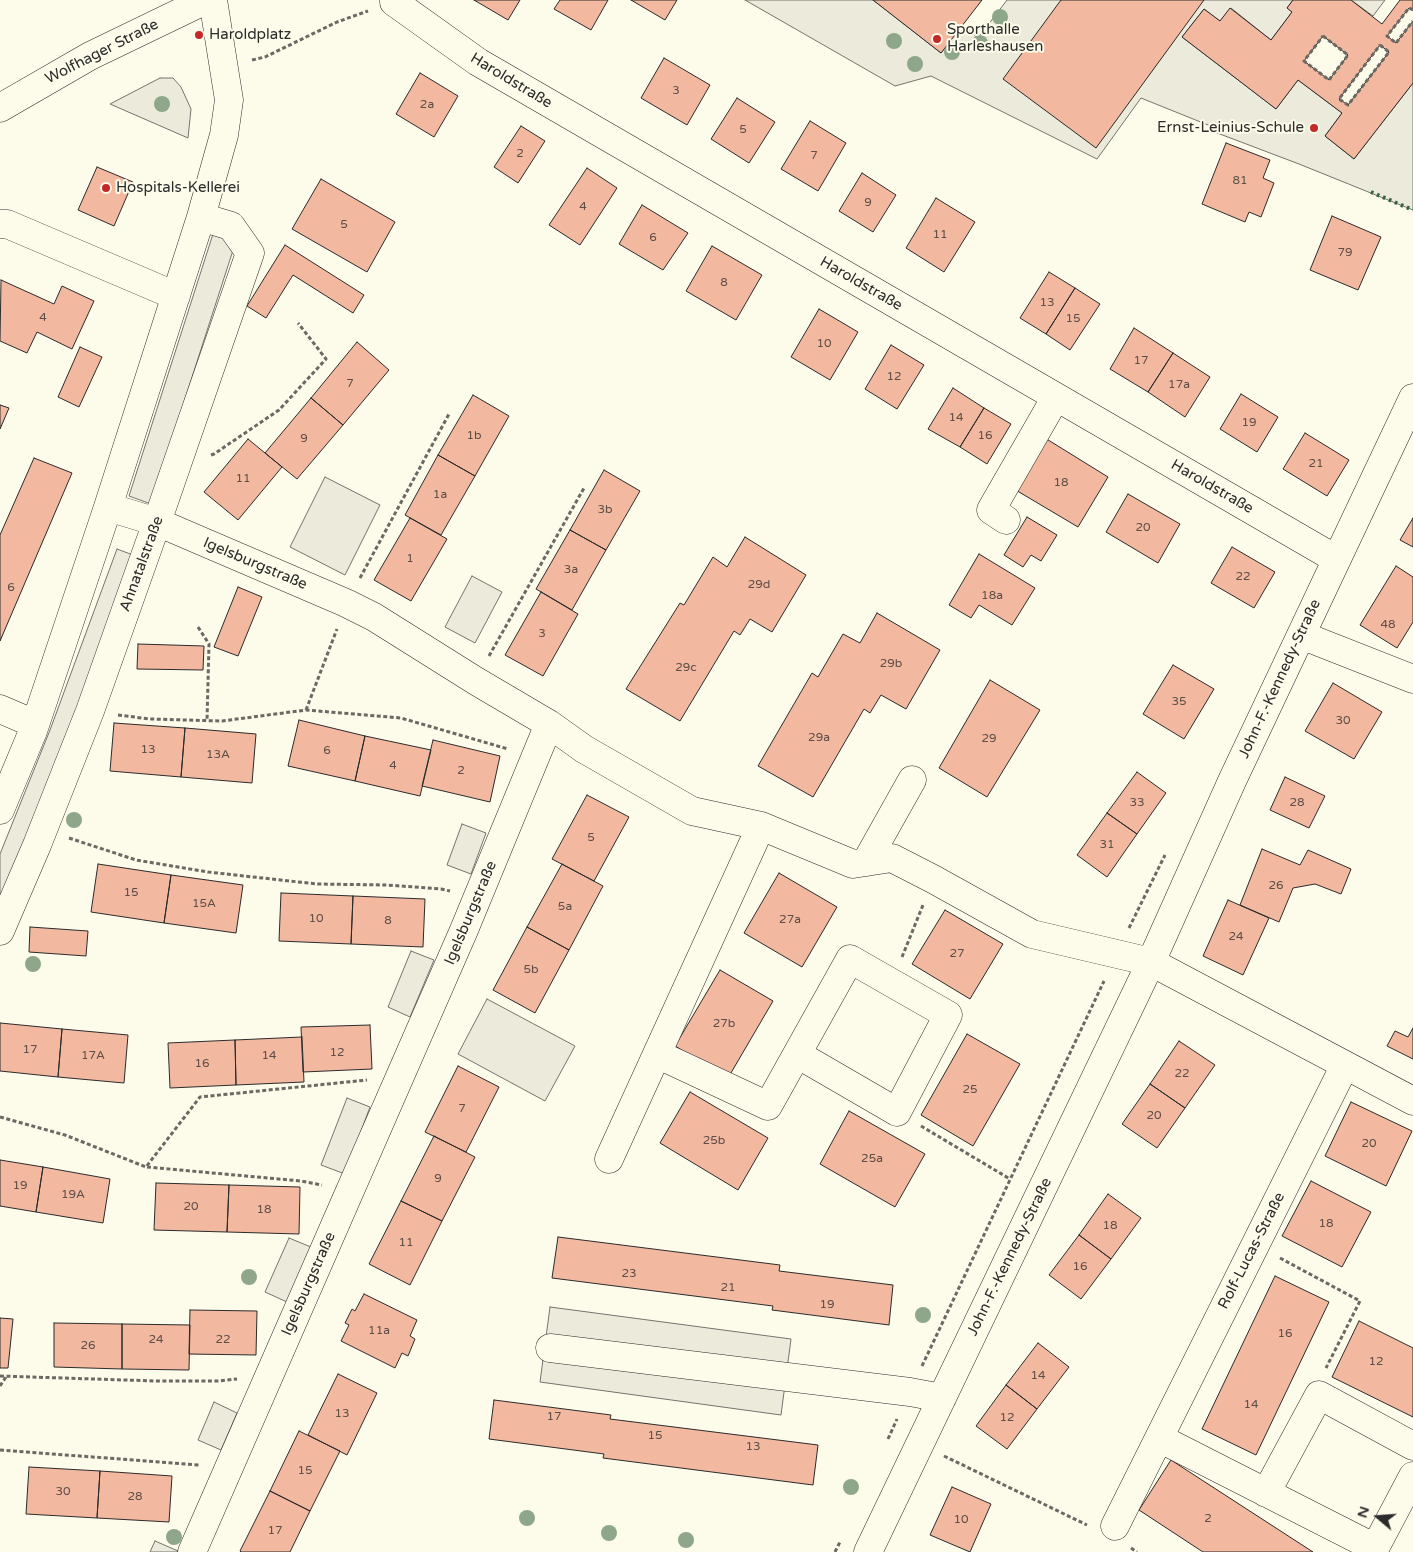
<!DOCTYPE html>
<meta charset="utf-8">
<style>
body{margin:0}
#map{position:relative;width:1413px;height:1552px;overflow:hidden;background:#fdfbea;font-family:"Varela Round",sans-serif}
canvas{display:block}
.north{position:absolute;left:1353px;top:1492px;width:50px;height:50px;-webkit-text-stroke:4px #fdfbea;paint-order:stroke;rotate:288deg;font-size:14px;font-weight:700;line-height:20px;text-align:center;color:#2b2b2b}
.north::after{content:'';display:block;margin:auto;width:18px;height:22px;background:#2b2b2b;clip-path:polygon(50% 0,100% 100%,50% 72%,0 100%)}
</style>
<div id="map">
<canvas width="1413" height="1552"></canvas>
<div class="north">N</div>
</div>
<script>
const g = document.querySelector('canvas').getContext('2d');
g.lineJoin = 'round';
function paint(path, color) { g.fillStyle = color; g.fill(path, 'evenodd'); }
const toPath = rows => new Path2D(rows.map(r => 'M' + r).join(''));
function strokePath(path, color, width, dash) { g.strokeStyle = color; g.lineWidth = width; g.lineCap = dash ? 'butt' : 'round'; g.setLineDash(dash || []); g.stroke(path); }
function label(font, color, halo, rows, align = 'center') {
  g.font = font + ' "Varela Round",sans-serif'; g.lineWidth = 4; g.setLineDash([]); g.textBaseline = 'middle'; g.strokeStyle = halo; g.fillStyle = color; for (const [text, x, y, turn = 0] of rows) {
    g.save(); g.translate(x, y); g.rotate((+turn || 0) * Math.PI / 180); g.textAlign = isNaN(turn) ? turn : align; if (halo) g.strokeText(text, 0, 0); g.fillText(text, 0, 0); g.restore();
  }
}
const green = toPath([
 [745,0,873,0,941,53,962,25,978,38,1007,0,1293,0,1287,8,1292,12,1271,40,1231,8,1220,21,1204,9,1182,37,1276,109,1298,80,1342,113,1325,136,1354,159,1413,83,1413,210,1299,164,1212,131,1213,127,1141,98,1097,159,931,76,895,86,745,0],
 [1351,0,1385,0,1373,16,1351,0],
 [160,78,173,78,181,87,191,109,188,138,110,104,160,78]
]);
const parking = toPath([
 [213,234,236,241,151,504,129,496,213,234],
 [325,477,380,505,345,575,290,547,325,477],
 [117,549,133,555,60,759,0,902,0,854,50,730,117,549],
 [472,576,502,592,475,643,445,627,472,576],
 [462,824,486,833,471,874,447,865,462,824],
 [411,951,434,960,410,1017,388,1007,411,951],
 [487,999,575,1046,545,1101,458,1054,487,999],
 [347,1098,370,1107,345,1174,321,1165,347,1098],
 [289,1238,311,1247,287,1302,265,1292,289,1238],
 [550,1307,791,1339,781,1415,540,1382,550,1307],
 [214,1402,237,1413,221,1450,198,1440,214,1402],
 [155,1541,178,1551,177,1552,150,1552,155,1541]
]);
const building = toPath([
 [474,0,520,0,508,20,474,0],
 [560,0,608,0,591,30,554,9,560,0],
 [631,0,677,0,665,20,631,0],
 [873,0,982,0,941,53,873,0],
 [1061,0,1204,0,1096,148,1003,79,1061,0],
 [1293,0,1351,0,1382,24,1400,0,1413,0,1413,10,1409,8,1387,36,1396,43,1413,21,1413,83,1354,159,1325,136,1342,113,1298,80,1276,109,1182,37,1204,9,1220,21,1230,8,1271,40,1292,12,1287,8,1293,0],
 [1323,36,1348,55,1329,80,1304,61,1323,36],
 [1380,45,1389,52,1348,105,1339,99,1380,45],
 [664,58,710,85,687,125,641,98,664,58],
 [420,73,458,96,434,137,396,114,420,73],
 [737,98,775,122,749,163,711,139,737,98],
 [810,121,846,143,818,191,781,169,810,121],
 [521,126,545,141,518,183,494,167,521,126],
 [1226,143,1270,160,1263,178,1274,183,1261,217,1249,212,1245,222,1202,204,1226,143],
 [97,167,133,182,114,226,78,210,97,167],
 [587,168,617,188,580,245,549,225,587,168],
 [862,173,896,195,873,232,839,211,862,173],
 [321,179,395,222,367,272,292,229,321,179],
 [936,198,975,222,944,272,906,248,936,198],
 [642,205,688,233,663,270,619,244,642,205],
 [1332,216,1381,237,1358,290,1310,270,1332,216],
 [285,245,364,295,353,313,293,275,266,318,247,306,285,245],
 [712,246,762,275,736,320,686,291,712,246],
 [1049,272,1075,288,1046,334,1020,318,1049,272],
 [1,280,54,304,62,286,94,301,72,349,37,332,27,353,0,341,1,280],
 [1075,288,1100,304,1070,350,1046,334,1075,288],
 [819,309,858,332,830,380,791,357,819,309],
 [1134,328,1173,353,1148,392,1110,369,1134,328],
 [357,342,389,370,343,425,311,398,357,342],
 [891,345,924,365,897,409,865,389,891,345],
 [80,347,102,357,79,407,58,397,80,347],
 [1173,353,1210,377,1185,417,1148,392,1173,353],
 [953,388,984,408,960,447,928,429,953,388],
 [1241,394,1278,417,1257,452,1220,429,1241,394],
 [473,395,509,416,475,476,438,455,473,395],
 [311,398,343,425,297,479,265,453,311,398],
 [0,405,9,408,0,429,0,405],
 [984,408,1011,424,987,464,960,447,984,408],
 [1305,433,1349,460,1327,496,1283,469,1305,433],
 [1045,438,1108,477,1078,527,1014,489,1045,438],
 [248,439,282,467,238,520,204,492,248,439],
 [438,455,475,476,441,535,405,515,438,455],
 [34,458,72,473,0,641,0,535,34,458],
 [604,470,640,491,606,550,570,530,604,470],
 [1128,494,1180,524,1158,563,1106,532,1128,494],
 [1027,517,1057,535,1041,561,1031,555,1023,567,1004,555,1027,517],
 [410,518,447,539,411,601,374,580,410,518],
 [1413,518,1413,547,1400,540,1413,518],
 [570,530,606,550,572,610,536,589,570,530],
 [745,537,806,575,772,632,750,619,740,635,734,631,680,721,626,689,680,603,684,605,713,557,727,567,745,537],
 [1232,547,1275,572,1254,608,1211,583,1232,547],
 [979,554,1035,588,1012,625,979,605,971,618,949,605,979,554],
 [1396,566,1413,577,1413,622,1397,648,1360,625,1396,566],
 [238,587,262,597,238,656,214,647,238,587],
 [541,592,578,614,543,676,505,655,541,592],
 [877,613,940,650,906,709,881,695,870,713,864,709,813,797,758,766,812,673,818,677,843,634,860,643,877,613],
 [138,644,204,646,203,670,137,669,138,644],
 [1173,665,1214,689,1184,739,1143,714,1173,665],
 [990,680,1040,710,987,797,939,768,990,680],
 [1333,683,1382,712,1354,759,1305,731,1333,683],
 [299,720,365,736,355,781,288,766,299,720],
 [114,723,185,728,181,777,110,771,114,723],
 [185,728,256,734,252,783,181,777,185,728],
 [365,736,431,750,420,796,355,781,365,736],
 [433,740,500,756,490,802,422,786,433,740],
 [1137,772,1166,793,1137,834,1107,813,1137,772],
 [1285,777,1325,796,1309,828,1270,810,1285,777],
 [587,795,629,817,594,881,552,859,587,795],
 [1107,813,1137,834,1107,877,1077,855,1107,813],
 [1262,849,1300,865,1308,850,1351,869,1341,894,1315,884,1293,888,1279,922,1240,905,1262,849],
 [98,864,171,875,164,923,91,912,98,864],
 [562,864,603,886,569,950,527,927,562,864],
 [779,873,837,907,802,967,744,933,779,873],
 [171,875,243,885,236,933,164,923,171,875],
 [281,893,353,896,351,944,279,941,281,893],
 [353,896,425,899,423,947,351,944,353,896],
 [1228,900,1269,918,1243,975,1203,956,1228,900],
 [945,910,1003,944,970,999,912,964,945,910],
 [30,927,88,931,86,956,29,952,30,927],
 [527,927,569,950,535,1013,493,990,527,927],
 [720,970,773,1001,728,1078,675,1046,720,970],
 [0,1023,62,1029,58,1077,0,1071,0,1023],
 [370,1025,372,1069,303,1072,301,1027,370,1025],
 [1413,1028,1413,1059,1387,1046,1395,1031,1408,1037,1413,1028],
 [62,1029,128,1035,124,1083,58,1077,62,1029],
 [967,1034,1020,1064,973,1146,921,1115,967,1034],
 [302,1037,304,1082,236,1085,235,1040,302,1037],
 [235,1040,236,1085,170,1088,168,1043,235,1040],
 [1179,1041,1215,1065,1185,1108,1150,1084,1179,1041],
 [458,1066,499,1087,466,1152,425,1132,458,1066],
 [1150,1084,1185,1108,1157,1148,1122,1124,1150,1084],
 [690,1092,768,1138,738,1190,660,1143,690,1092],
 [1351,1102,1412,1131,1386,1186,1325,1156,1351,1102],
 [849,1111,925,1154,895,1207,820,1164,849,1111],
 [434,1136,475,1157,442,1221,401,1201,434,1136],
 [0,1160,43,1167,36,1212,0,1206,0,1160],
 [43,1167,110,1179,103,1223,36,1212,43,1167],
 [1311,1181,1371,1212,1342,1267,1282,1236,1311,1181],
 [156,1183,229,1185,227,1232,154,1230,156,1183],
 [229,1185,300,1187,299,1234,227,1232,229,1185],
 [1108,1194,1141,1218,1111,1259,1079,1235,1108,1194],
 [401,1201,442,1221,410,1285,369,1264,401,1201],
 [1079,1235,1111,1259,1081,1299,1049,1275,1079,1235],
 [558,1237,780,1265,779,1271,893,1285,889,1325,772,1310,773,1306,552,1278,558,1237],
 [1275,1276,1329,1302,1256,1455,1202,1429,1275,1276],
 [364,1294,417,1320,410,1336,415,1339,408,1356,402,1353,395,1368,341,1341,349,1325,345,1323,352,1309,355,1311,364,1294],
 [190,1310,257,1311,256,1355,189,1354,190,1310],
 [0,1318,13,1319,8,1368,0,1368,0,1318],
 [1359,1321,1413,1348,1413,1417,1332,1377,1359,1321],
 [54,1323,122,1324,122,1369,54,1367,54,1323],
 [122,1324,190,1325,189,1370,122,1369,122,1324],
 [1038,1343,1069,1367,1037,1409,1006,1385,1038,1343],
 [338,1374,377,1393,347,1455,308,1435,338,1374],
 [1006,1385,1037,1409,1007,1449,976,1426,1006,1385],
 [494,1400,611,1415,610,1419,818,1445,813,1485,603,1458,604,1454,489,1439,494,1400],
 [299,1431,340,1451,310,1511,270,1491,299,1431],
 [1171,1460,1313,1552,1203,1552,1139,1510,1171,1460],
 [29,1467,100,1471,97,1518,26,1514,29,1467],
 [100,1471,172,1476,169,1522,97,1518,100,1471],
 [952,1487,991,1504,970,1552,930,1535,952,1487],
 [270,1491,310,1511,290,1552,241,1552,240,1551,270,1491]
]);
const path = toPath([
 [1413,10,1409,8,1387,36,1396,43,1413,21],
 [1323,36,1348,55,1329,80,1304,61,1323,36],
 [1380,45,1389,52,1348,105,1339,99,1380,45],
 [252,60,265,57,337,22,368,11],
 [211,455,214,454,279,410,326,359,298,323],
 [360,578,449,414],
 [198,627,209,644,207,721],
 [489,656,584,488],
 [306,710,337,629],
 [118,715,150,719,222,721,306,710,401,718,508,749],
 [69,838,136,860,208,872,317,884,387,885,441,889,450,891],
 [1129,928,1165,855],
 [902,957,923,905],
 [0,1117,65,1135,146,1167,200,1097,367,1080],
 [921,1126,1010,1179],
 [147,1167,301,1181,322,1185],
 [1280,1258,1360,1301,1326,1368],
 [922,1366,1104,981],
 [0,1376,156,1381,218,1381,237,1379],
 [0,1386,6,1377],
 [888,1439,897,1419],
 [0,1450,199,1465],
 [944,1456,1087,1525],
 [1131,1548,1137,1552],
 [835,1552,840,1542]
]);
const minor = toPath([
 [394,0,394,2,478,62,1336,559],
 [0,224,7,224,176,296],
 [108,507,157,522,346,603,374,617,476,681,549,724,464,930,192,1552],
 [1006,520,991,510,1056,397],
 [1301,635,1413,679],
 [0,709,35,724],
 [549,724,584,749,692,811,761,826,853,864,892,858,933,879,1032,934,1151,962,1413,1101],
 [0,810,33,731,108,507,201,217,224,135,229,100,213,0],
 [866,862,912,780],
 [0,931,37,845,90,711,157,522,250,253,231,226,201,217],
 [657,1054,768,1106,850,959,948,1015,897,1112,797,1054],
 [1345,1065,1159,1438,1375,1548,1413,1476],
 [609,1159,761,826],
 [550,1348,910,1392,942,1398],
 [1266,1493,1319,1395,1413,1446],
 [1115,1526,1159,1438],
 [868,1552,1151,962,1232,781,1413,398]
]);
const major = toPath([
 [0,108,90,56,206,0]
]);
const hedge = toPath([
 [1371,192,1413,210]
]);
const trees = [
 [1000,17],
 [894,41],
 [980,43],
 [952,52],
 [915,64],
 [162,104],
 [74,820],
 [33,964],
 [249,1277],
 [923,1315],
 [851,1487],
 [527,1518],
 [609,1533],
 [174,1537],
 [686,1540]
];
const markers = [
 [199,35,5,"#c62828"],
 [937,39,5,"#c62828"],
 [1314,128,5,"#c62828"],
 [106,188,5,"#c62828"]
];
const numberNames = [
 ["3",676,91],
 ["2a",427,105],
 ["5",743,130],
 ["2",520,154],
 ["7",814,156],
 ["81",1240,181],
 ["9",868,203],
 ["4",583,207],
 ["5",344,225],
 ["11",940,235],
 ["6",653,238],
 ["79",1345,253],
 ["8",724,283],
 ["13",1047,303],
 ["4",43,318],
 ["15",1073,319],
 ["10",824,344],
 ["17",1141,361],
 ["12",894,377],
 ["7",350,384],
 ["17a",1179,385],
 ["14",956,418],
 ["19",1249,423],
 ["1b",474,436],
 ["16",985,436],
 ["9",304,439],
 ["21",1316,464],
 ["11",243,479],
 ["18",1061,483],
 ["1a",440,495],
 ["3b",605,510],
 ["20",1143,528],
 ["1",410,559],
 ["3a",571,570],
 ["22",1243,577],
 ["29d",759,585],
 ["6",11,588],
 ["18a",992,596],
 ["48",1388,625],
 ["3",542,634],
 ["29b",891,664],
 ["29c",686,668],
 ["35",1179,702],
 ["30",1343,721],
 ["29a",819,738],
 ["29",989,739],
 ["13",148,750],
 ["6",327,751],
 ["13A",218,755],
 ["4",393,766],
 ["2",461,771],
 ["33",1137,803],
 ["28",1297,803],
 ["5",591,838],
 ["31",1107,845],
 ["26",1276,886],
 ["15",131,893],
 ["15A",204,904],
 ["5a",565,907],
 ["10",316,919],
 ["27a",790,920],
 ["8",388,921],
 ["24",1236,937],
 ["27",957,954],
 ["5b",531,970],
 ["27b",724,1024],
 ["17",30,1050],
 ["12",337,1053],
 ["17A",93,1056],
 ["14",269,1056],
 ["16",202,1064],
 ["22",1182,1074],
 ["25",970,1090],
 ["7",462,1109],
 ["20",1154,1116],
 ["25b",714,1141],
 ["20",1369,1144],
 ["25a",872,1159],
 ["9",438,1179],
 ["19",20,1186],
 ["19A",73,1195],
 ["20",191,1207],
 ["18",264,1210],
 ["18",1326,1224],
 ["18",1110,1226],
 ["11",406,1243],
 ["16",1080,1267],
 ["23",629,1274],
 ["21",728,1288],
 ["19",827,1305],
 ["11a",379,1331],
 ["16",1285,1334],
 ["24",156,1340],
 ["22",223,1340],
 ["26",88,1346],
 ["12",1376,1362],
 ["14",1038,1376],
 ["14",1251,1405],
 ["13",342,1414],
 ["17",554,1417],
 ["12",1007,1418],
 ["15",655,1436],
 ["13",753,1447],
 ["15",305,1471],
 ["30",63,1492],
 ["28",135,1497],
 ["2",1208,1519],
 ["10",961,1520],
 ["17",275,1531]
];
const poiNames = [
 ["Sporthalle",947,30],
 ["Harleshausen",947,47],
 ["Haroldplatz",209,35],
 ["Ernst-Leinius-Schule",1304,128,"right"],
 ["Hospitals-Kellerei",116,188]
];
const streetNames = [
 ["Wolfhager Straße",102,52,-27],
 ["Haroldstraße",511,81,31],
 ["Haroldstraße",861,284,30],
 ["Haroldstraße",1212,487,30],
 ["Ahnatalstraße",142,564,-70],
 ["Igelsburgstraße",255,564,23],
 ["John-F.-Kennedy-Straße",1280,679,-65],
 ["Igelsburgstraße",471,913,-67],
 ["Rolf-Lucas-Straße",1252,1251,-63],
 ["John-F.-Kennedy-Straße",1010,1257,-64],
 ["Igelsburgstraße",309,1284,-66]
];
paint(green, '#ecebdb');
strokePath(green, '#74746e', 1);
paint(parking, '#eceadb');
strokePath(parking, '#74746e', 1);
paint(building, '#f2b8a0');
strokePath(building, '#2b2b2b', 1);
strokePath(minor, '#2b2b2b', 29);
strokePath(major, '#2b2b2b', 29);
strokePath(path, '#6a6964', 3, [4, 2.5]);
strokePath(minor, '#fdfbea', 28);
strokePath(major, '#fdfbea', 28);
strokePath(hedge, '#34623c', 4, [2.5, 4]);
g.fillStyle = '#8ea78a';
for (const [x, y] of trees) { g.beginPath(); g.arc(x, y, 8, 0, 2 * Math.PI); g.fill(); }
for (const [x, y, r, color] of markers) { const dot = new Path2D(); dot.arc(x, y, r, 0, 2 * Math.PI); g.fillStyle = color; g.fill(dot); strokePath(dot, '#fdfbea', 2); }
label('12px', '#5d4e48', null, numberNames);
label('15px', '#2b2b2b', '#fdfbea', poiNames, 'left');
label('15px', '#2b2b2b', '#fdfbea', streetNames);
</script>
